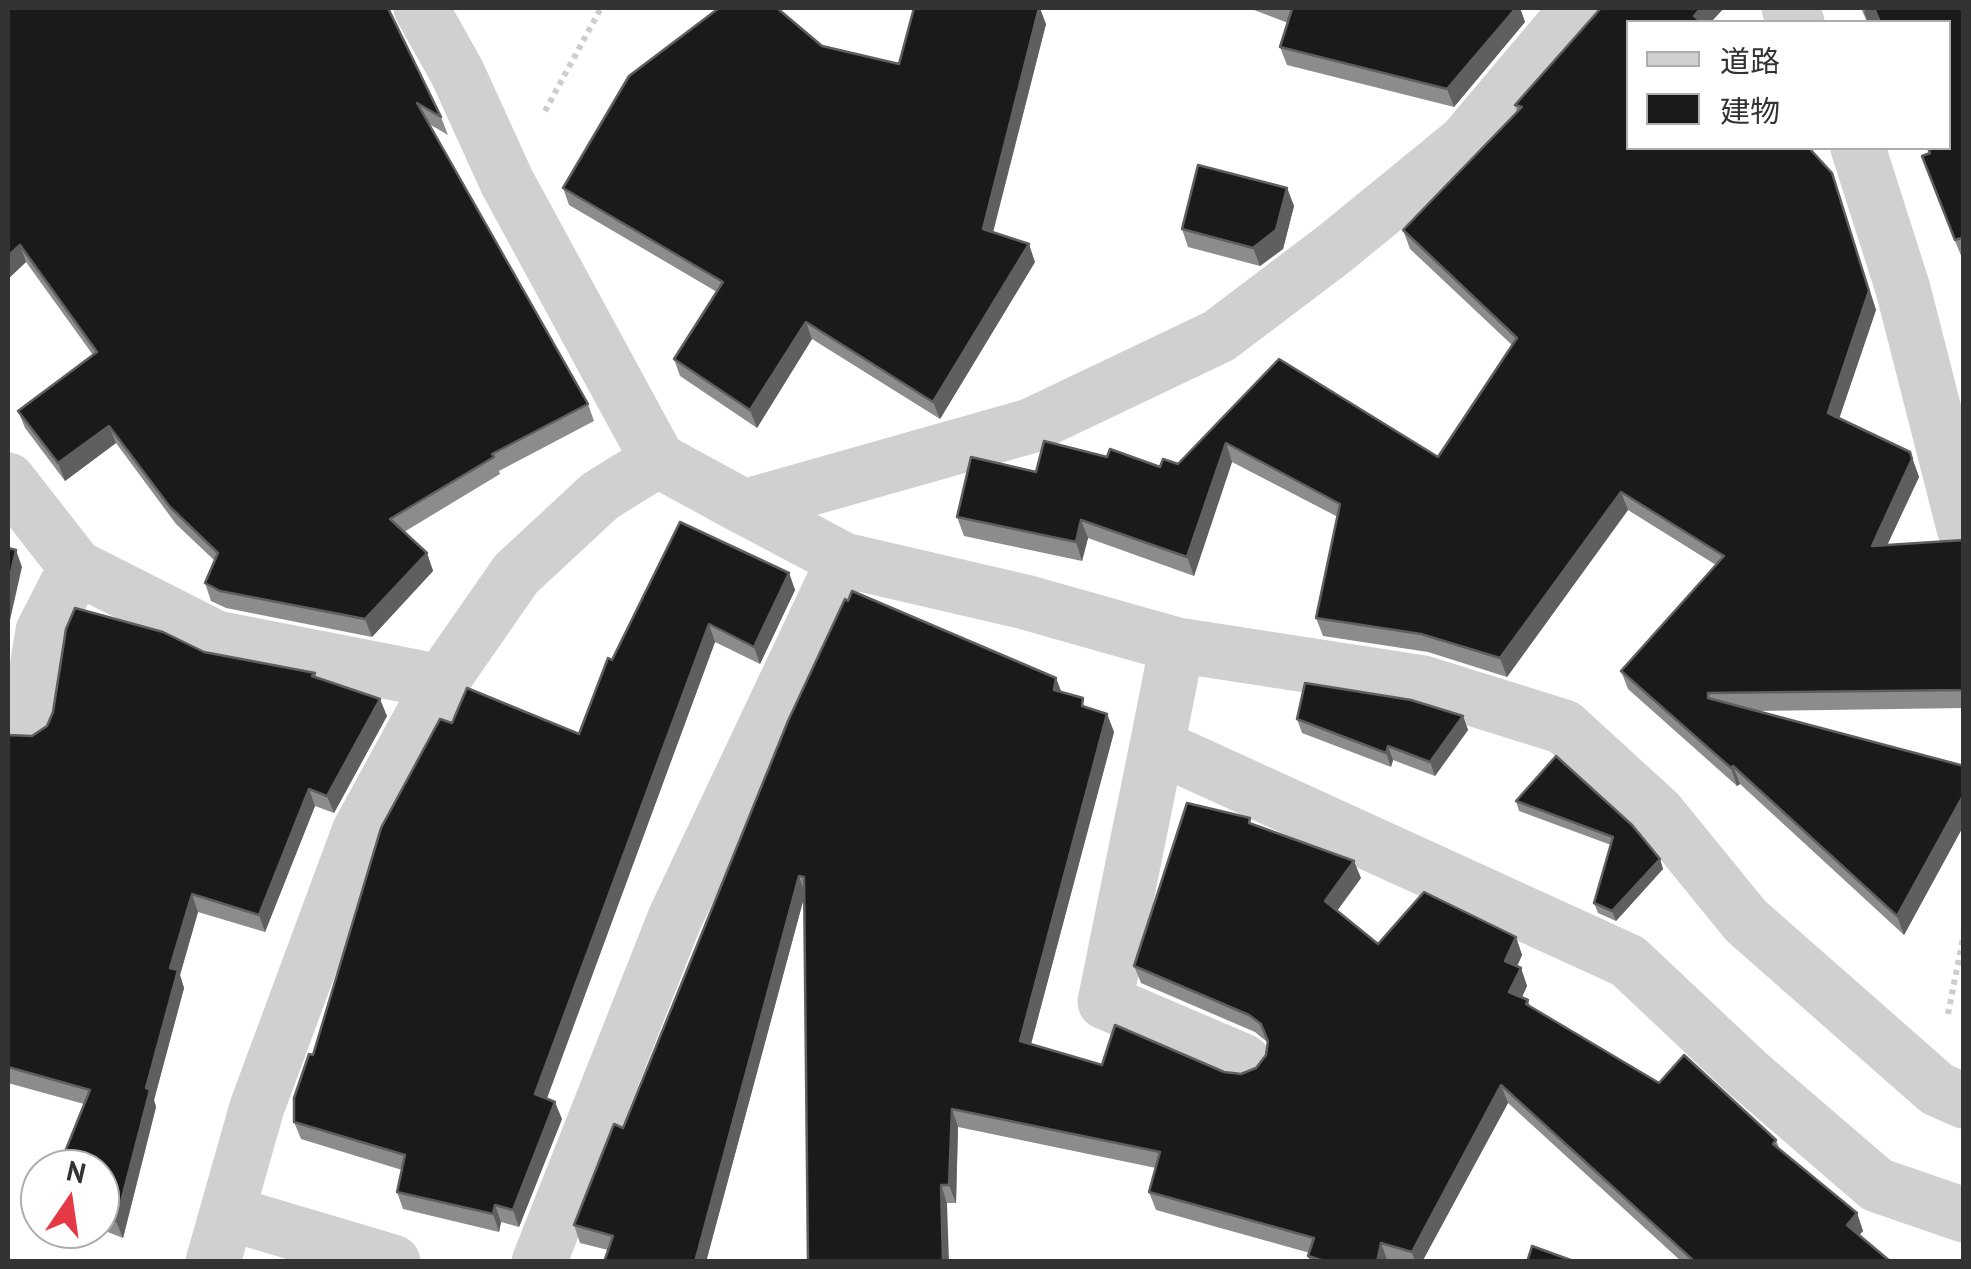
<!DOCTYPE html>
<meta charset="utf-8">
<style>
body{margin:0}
#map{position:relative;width:1971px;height:1269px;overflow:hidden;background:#fff;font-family:"PT Sans","Noto Sans JP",sans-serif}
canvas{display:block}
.frame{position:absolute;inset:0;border:10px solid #333;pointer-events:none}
.legend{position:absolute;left:1626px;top:20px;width:325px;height:130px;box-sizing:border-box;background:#fff;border:2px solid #adadad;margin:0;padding:12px 18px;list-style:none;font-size:30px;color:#333}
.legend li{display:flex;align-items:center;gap:20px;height:50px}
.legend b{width:50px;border:2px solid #adadad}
.north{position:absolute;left:20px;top:1149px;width:100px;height:100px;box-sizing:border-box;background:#fff;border:2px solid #adadad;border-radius:50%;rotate:13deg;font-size:28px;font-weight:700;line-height:40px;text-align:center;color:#333}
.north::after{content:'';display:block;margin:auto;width:35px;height:45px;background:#e63946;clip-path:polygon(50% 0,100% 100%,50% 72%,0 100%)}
</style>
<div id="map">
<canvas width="1971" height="1269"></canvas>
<div class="frame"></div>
<ul class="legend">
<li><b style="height:12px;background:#d0d0d0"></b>道路</li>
<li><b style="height:28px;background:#1a1a1a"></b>建物</li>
</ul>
<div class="north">N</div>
</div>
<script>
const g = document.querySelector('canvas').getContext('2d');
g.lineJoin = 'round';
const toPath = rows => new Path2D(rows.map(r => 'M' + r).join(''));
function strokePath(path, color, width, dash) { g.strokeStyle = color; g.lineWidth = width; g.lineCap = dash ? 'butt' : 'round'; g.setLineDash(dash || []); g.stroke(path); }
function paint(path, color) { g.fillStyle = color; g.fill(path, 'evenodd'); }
const path = toPath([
 [545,111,601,8],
 [1948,1014,1964,933]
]);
const minor = toPath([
 [421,8,457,72,507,182,658,460],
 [1789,8,1797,22],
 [1858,148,1903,289,1964,528],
 [8,480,76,567,216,638,441,682],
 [744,507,844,560,1025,602,1177,645,1423,683,1564,727,1658,813,1746,921,1937,1089,1964,1101],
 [1177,645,1157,746,1628,961,1747,1073,1877,1185,1964,1215],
 [8,721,28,724,43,631,76,567],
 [1157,746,1105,1002,1243,1061],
 [228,1213,393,1262],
 [213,1262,257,1107,359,832,441,682,516,574,600,496,658,460,744,507,1030,426,1219,336,1334,249,1465,142,1578,8],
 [539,1262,675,918,844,560]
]);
const wall = toPath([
 [8,8,388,8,441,117,448,135,429,124,588,404,594,421,499,471,500,474,404,532,427,553,433,571,372,637,226,608,211,601,205,583,215,561,176,524,116,443,65,481,25,428,18,411,93,355,26,262,8,279],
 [1249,8,1520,8,1525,22,1454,107,1287,65,1280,47,1288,23],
 [1601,8,1724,8,1711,22,1628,22,1628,148,1809,148,1832,173,1876,310,1839,418,1910,452,1919,477,1887,545,1964,540,1964,708,1757,711,1964,766,1964,825,1904,935,1740,784,1737,786,1628,689,1621,671,1716,565,1628,510,1507,677,1428,652,1323,636,1316,618,1338,517,1232,462,1194,576,1088,538,1082,561,964,536,957,517,971,457,1036,472,1044,441,1107,457,1110,449,1160,467,1163,459,1178,464,1279,359,1438,457,1512,345,1410,249,1403,230,1517,112,1515,105],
 [1861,8,1964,8,1964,258,1962,258,1928,174,1929,153,1878,20,1876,22,1867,22],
 [1046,24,993,233,1035,262,940,419,812,339,757,428,680,376,674,359,717,292,569,205,563,188,899,64],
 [1287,188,1294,206,1283,249,1260,266,1188,247,1182,229],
 [789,573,795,590,760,664,715,642,546,1099,562,1119,519,1227,501,1222,499,1232,403,1209,397,1192,402,1170,301,1139,294,1122,313,1055,452,723,579,734,612,660],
 [204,652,315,673,317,678,387,716,334,813,315,806,265,932,198,912,180,975,184,988,154,1100,156,1107,123,1238,100,1229,100,1169,84,1104,8,1083,8,735,32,736],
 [1056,678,1061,692,1087,707,1107,714,1114,732,1031,1044,1102,1065,1241,1074,1256,1068,1266,1055,1267,1042,1255,1032,1141,983,1134,966,1253,824,1361,878,1337,911,1378,944,1516,937,1522,955,1517,967,1521,968,1527,986,1522,997,1528,1000,1530,1006,1659,1083,1776,1140,1779,1148,1857,1213,1863,1231,1859,1235,1891,1262,1682,1262,1508,1103,1422,1262,1310,1262,1308,1256,1310,1253,1156,1210,1149,1192,1156,1168,958,1127,956,1203,947,1203,804,897,706,1262,604,1262,608,1250,580,1243,574,1225,623,1128,788,721],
 [1463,716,1468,730,1435,776,1393,760,1391,767,1302,733,1297,719],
 [1516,801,1632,825,1660,859,1663,869,1616,921,1598,913,1594,903,1611,845,1519,811]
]);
const shadedWall = toPath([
 [1040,8,1046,24,989,247,983,229],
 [1516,8,1520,8,1525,22,1454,107,1447,89],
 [1701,8,1724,8,1711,22,1696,22,1694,16],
 [1867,8,1874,8,1878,20,1876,22,1868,22,1864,12],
 [1832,173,1876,310,1835,431,1828,413],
 [1287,188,1294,206,1283,249,1260,266,1253,248],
 [1029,244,1035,262,940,419,933,402],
 [20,245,26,262,8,279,8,256],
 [806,322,812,339,757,428,750,410],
 [109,426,116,443,65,481,58,463],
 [1226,443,1232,462,1194,576,1187,557],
 [1910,452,1919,477,1878,565,1872,546],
 [1621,492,1628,510,1507,677,1500,658],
 [1081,520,1088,538,1082,561,1076,542],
 [16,550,22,567,10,620,8,613,8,586],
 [427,553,433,571,372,637,365,619],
 [789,573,795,590,760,664,754,647],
 [709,624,715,642,542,1112,535,1094],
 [1056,678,1063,696,1054,690],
 [380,699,387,716,334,813,327,796],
 [1107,714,1114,732,1027,1059,1020,1041],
 [1463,716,1468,730,1435,776,1430,762],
 [1388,746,1393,760,1391,767,1386,753],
 [1733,766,1740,784,1737,786,1731,768],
 [309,789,315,806,265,932,259,915],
 [1964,794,1964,825,1904,935,1897,916],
 [1660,859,1663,869,1616,921,1612,911],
 [1354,861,1361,878,1331,919,1325,901],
 [799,876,805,894,706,1262,695,1262],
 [192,894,198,912,180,975,184,988,154,1100,156,1107,123,1238,116,1221,170,968],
 [1516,937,1522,955,1511,979,1505,961],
 [1521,968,1527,986,1516,1010,1509,992],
 [1501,1085,1508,1103,1422,1262,1415,1262,1412,1252],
 [555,1102,562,1119,519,1227,513,1210],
 [952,1109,958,1127,956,1203,949,1185],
 [941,1185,947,1203,949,1262,943,1262],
 [495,1205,501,1222,499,1232,493,1214],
 [1857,1213,1863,1231,1853,1242,1847,1225],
 [1381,1243,1388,1262,1377,1262]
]);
const building = toPath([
 [8,8,388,8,441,117,417,103,588,404,492,454,494,457,390,519,427,553,365,619,220,591,205,583,218,553,170,507,109,426,58,463,18,411,97,352,20,245,8,256,8,8],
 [719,8,777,8,822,46,899,64,914,8,1039,8,983,229,1029,244,933,402,806,322,750,410,674,359,723,282,563,188,629,76,719,8],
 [1289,8,1516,8,1447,89,1280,47,1292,9,1289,8],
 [1601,8,1701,8,1694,16,1702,22,1628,22,1628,148,1809,148,1832,173,1869,291,1828,413,1910,452,1912,459,1872,546,1964,540,1964,690,1708,693,1708,698,1964,766,1964,794,1897,916,1733,766,1731,768,1621,671,1724,556,1621,492,1500,658,1421,634,1316,618,1340,504,1226,443,1187,557,1081,520,1076,542,957,517,971,457,1036,472,1044,441,1107,457,1110,449,1160,467,1163,459,1178,464,1279,359,1438,457,1517,338,1403,230,1522,107,1515,105,1601,8],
 [1874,8,1964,8,1964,237,1955,240,1922,156,1930,153,1928,148,1948,148,1948,22,1880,22,1874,8],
 [1198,165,1287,188,1276,230,1253,248,1182,229,1198,165],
 [680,522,789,573,754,647,709,624,535,1094,555,1102,513,1210,495,1205,493,1214,397,1192,405,1155,294,1122,294,1098,309,1054,313,1055,381,828,440,719,452,723,467,688,579,734,608,658,612,660,680,522],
 [8,548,16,550,8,586,8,548],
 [852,591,1056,678,1054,690,1083,698,1082,706,1107,714,1020,1041,1102,1065,1115,1025,1224,1072,1241,1074,1256,1068,1266,1055,1268,1041,1261,1024,1249,1015,1134,966,1187,803,1250,818,1249,823,1354,861,1325,901,1378,944,1424,892,1516,937,1505,961,1521,968,1509,992,1528,1000,1526,1004,1659,1083,1684,1055,1776,1140,1773,1144,1857,1213,1847,1225,1891,1262,1695,1262,1501,1085,1412,1252,1381,1243,1377,1262,1327,1262,1308,1256,1314,1238,1149,1192,1160,1152,952,1109,949,1185,941,1185,943,1262,808,1262,804,877,799,876,695,1262,604,1262,613,1236,574,1225,614,1124,623,1128,788,721,845,599,848,601,852,591],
 [75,608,163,632,204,652,315,673,312,676,380,699,327,796,309,789,259,915,192,894,170,968,178,970,146,1088,150,1090,116,1221,100,1214,100,1169,58,1169,90,1090,8,1067,8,735,32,736,47,726,53,712,66,629,75,608],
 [1305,683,1411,700,1463,716,1430,762,1388,746,1386,753,1297,719,1305,683],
 [1556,756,1632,825,1660,859,1612,911,1594,903,1613,837,1516,801,1556,756],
 [1532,1246,1576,1262,1527,1262,1532,1246]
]);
strokePath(path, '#cdcdcd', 6, [5, 5]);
strokePath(minor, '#d0d0d0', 55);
paint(wall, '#8c8c8c');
paint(shadedWall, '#5f5f5f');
paint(building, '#1a1a1a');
strokePath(building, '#5f5f5f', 2.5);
</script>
